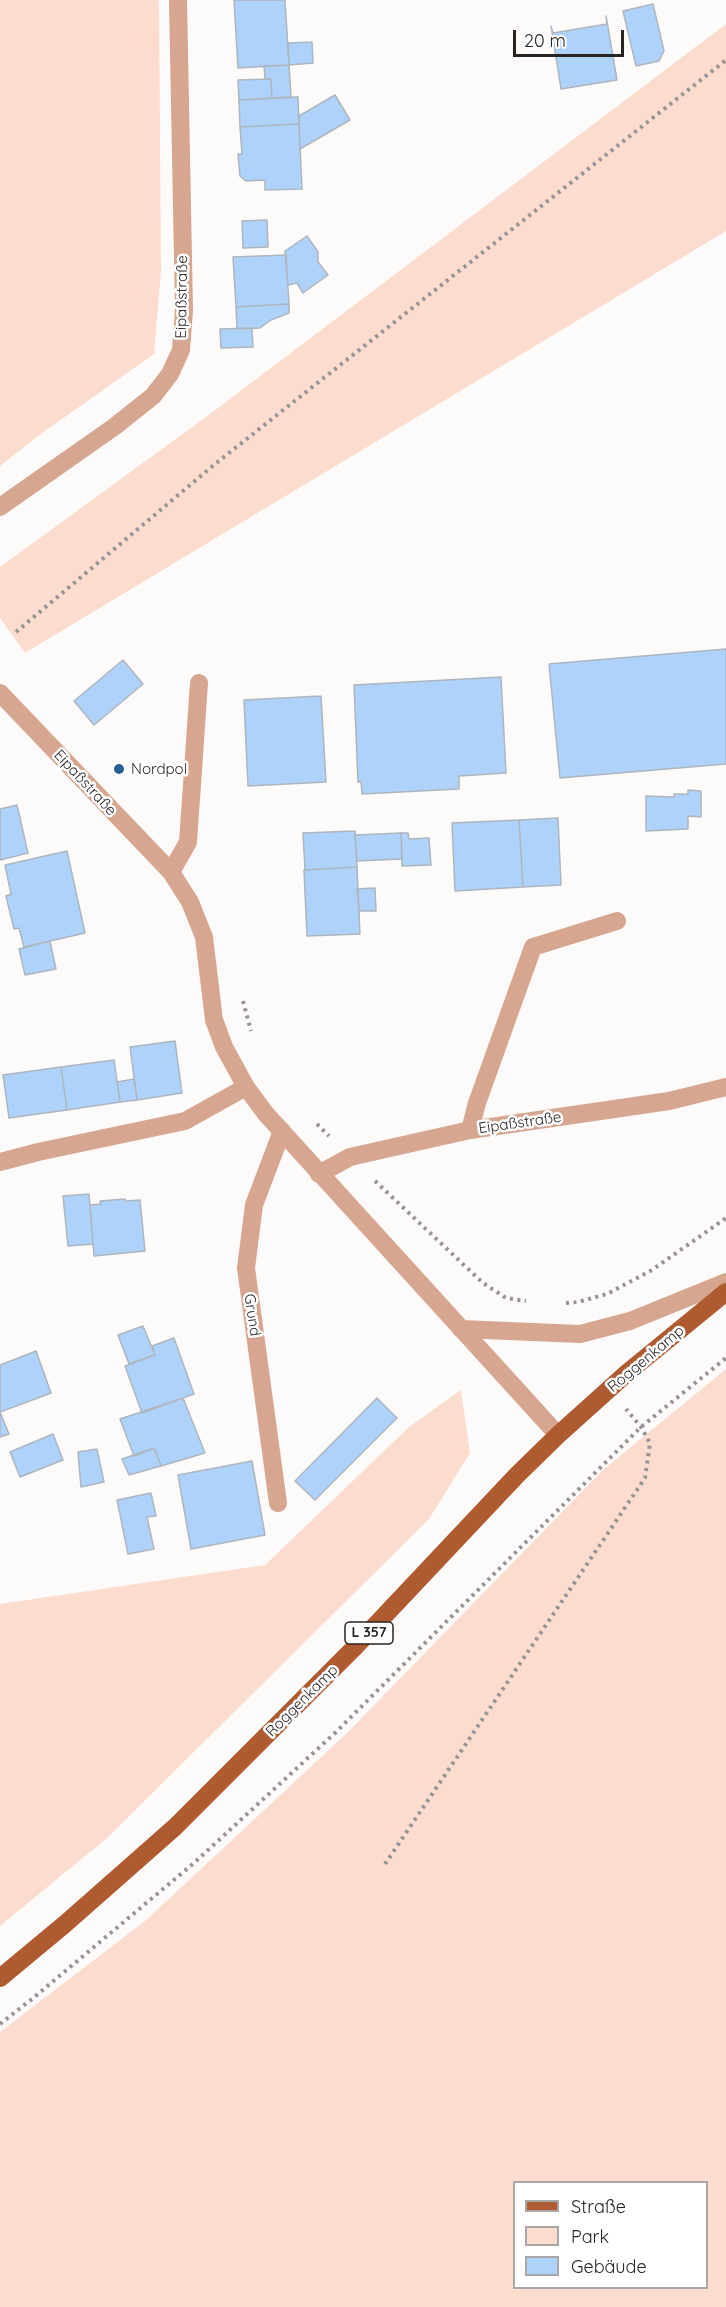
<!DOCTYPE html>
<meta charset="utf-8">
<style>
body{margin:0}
#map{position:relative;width:726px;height:2307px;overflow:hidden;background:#fdfbfa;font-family:Quicksand,sans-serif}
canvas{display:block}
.legend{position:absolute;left:513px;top:2181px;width:195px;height:108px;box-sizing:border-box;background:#fff;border:2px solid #a9a7a7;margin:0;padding:8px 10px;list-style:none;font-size:18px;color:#292422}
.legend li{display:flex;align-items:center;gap:12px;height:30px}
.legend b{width:30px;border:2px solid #a9a7a7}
.scale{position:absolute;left:513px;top:30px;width:111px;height:27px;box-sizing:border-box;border:3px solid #292422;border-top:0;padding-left:8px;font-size:18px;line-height:21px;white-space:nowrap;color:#292422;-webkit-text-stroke:4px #fff;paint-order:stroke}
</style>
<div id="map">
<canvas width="726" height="2307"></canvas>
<ul class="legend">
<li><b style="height:8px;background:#af5b31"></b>Straße</li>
<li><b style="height:16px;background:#fbdcce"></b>Park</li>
<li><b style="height:16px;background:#afd2fa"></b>Gebäude</li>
</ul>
<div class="scale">20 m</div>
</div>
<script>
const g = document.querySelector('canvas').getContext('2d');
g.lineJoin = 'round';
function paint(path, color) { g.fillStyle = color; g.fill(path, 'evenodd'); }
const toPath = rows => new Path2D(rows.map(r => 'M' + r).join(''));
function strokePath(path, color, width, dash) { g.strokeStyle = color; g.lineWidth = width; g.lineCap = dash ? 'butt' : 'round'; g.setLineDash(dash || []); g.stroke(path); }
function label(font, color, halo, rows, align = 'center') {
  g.font = font + ' Quicksand,sans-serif'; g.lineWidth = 5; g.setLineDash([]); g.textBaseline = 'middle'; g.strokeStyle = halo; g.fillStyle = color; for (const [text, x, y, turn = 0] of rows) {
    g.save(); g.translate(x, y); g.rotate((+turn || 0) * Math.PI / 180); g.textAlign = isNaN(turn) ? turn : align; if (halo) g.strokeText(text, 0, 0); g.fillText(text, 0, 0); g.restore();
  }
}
const green = toPath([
 [0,0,159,0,161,271,154,354,38,436,0,466],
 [726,24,726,231,25,653,0,618,0,567,210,414],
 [726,1369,726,2307,0,2307,0,2032,145,1921,347,1733,603,1470],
 [514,2182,706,2182,706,2288,514,2288],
 [461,1390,470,1453,429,1519,107,1838,0,1926,0,1604,265,1565,409,1427]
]);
const building = toPath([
 [234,0,285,0,289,65,238,68,234,0],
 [653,4,664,51,659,61,636,66,623,11,653,4],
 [606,16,617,80,561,89,551,26,553,33,607,24,606,16],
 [312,42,313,63,289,65,288,43,312,42],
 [289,65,291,97,272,98,271,79,265,79,264,66,289,65],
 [271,79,272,98,239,100,238,80,271,79],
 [335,95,350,120,300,149,299,116,335,95],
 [298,97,299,124,240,127,239,100,298,97],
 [299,124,302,189,265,190,265,180,246,181,240,176,238,154,242,154,240,127,299,124],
 [267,220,268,247,243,248,242,221,267,220],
 [307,236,318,252,318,262,328,275,303,293,297,283,288,285,285,251,307,236],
 [286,255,289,304,236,307,233,257,286,255],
 [289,304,289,313,271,320,260,328,237,329,236,307,289,304],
 [252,328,253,347,221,348,220,329,252,328],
 [726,649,726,764,560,778,549,664,726,649],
 [123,660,143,684,94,725,74,701,123,660],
 [501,677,506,773,459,776,459,789,362,794,361,782,358,782,354,685,501,677],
 [321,696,326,782,248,786,244,700,321,696],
 [688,790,701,791,701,817,688,816,688,829,646,831,646,796,674,797,674,794,688,794,688,790],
 [17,805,28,853,0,860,0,809,17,805],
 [558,818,561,885,523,887,519,820,558,818],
 [519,820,523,887,455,891,452,823,519,820],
 [355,831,357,867,305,870,303,833,355,831],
 [401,833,408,833,409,839,429,838,431,865,402,866,401,833],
 [401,833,402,859,357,861,355,835,401,833],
 [67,851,85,933,24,947,19,928,14,929,6,896,11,894,5,865,67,851],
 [357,867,360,934,307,936,304,870,357,867],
 [375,888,376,911,359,911,357,889,375,888],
 [50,941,56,969,25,975,19,949,50,941],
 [175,1041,182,1093,137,1100,130,1047,175,1041],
 [114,1060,120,1102,67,1110,61,1067,114,1060],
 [61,1067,67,1110,9,1118,3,1075,61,1067],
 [134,1079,137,1100,120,1102,117,1082,134,1079],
 [89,1194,93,1244,68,1246,63,1196,89,1194],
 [125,1199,126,1201,140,1200,145,1251,94,1256,90,1205,101,1204,100,1201,125,1199],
 [143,1326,155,1355,129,1364,118,1335,143,1326],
 [174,1338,194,1394,142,1413,125,1366,155,1355,152,1346,174,1338],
 [36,1351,51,1393,0,1412,0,1365,36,1351],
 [183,1398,205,1453,161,1466,154,1448,134,1456,120,1419,183,1398],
 [377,1398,397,1418,315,1500,295,1481,377,1398],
 [0,1412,9,1434,0,1437,0,1412],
 [53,1434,63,1460,20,1477,10,1452,53,1434],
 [154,1448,161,1466,129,1475,122,1459,154,1448],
 [97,1449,104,1482,81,1487,78,1452,97,1449],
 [252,1461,265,1535,191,1549,178,1475,252,1461],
 [151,1493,156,1516,147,1517,154,1549,128,1554,117,1500,151,1493]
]);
const path = toPath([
 [16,632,215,464,726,60],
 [243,1001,251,1031],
 [317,1124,329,1136],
 [375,1181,483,1283,506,1298,526,1301],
 [566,1303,578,1302,607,1294,652,1270,726,1218],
 [385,1864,645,1478,650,1443,641,1427,626,1409],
 [0,2024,32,1999,194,1863,336,1732,641,1427,726,1358]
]);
const minor = toPath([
 [0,507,114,427,153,396,170,374,181,350,184,310,178,0],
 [0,693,171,872,190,902,204,937,214,1020,224,1047,246,1087,266,1114,558,1435],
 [171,872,188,842,199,683],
 [470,1130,477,1103,533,947,617,921],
 [0,1162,38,1152,185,1121,246,1087],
 [319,1174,350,1157,470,1130,669,1101,726,1087],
 [461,1329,580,1334,630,1321,726,1282],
 [278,1503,246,1268,254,1205,282,1131]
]);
const major = toPath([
 [0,1978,65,1924,175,1827,353,1649,517,1475,558,1435,627,1373,726,1292]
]);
const markers = [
 [119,769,6,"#275e96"]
];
const shields = [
 [369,1633,48]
];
const shieldNames = [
 ["L 357",369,1633]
];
const streetNames = [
 ["Eipaßstraße",182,297,-89],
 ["Eipaßstraße",85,783,47],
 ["Eipaßstraße",520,1123,-8],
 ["Grund",252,1315,82],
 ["Roggenkamp",646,1359,-40],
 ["Roggenkamp",302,1701,-45]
];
const poiNames = [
 ["Nordpol",131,769]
];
paint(green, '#fbdcce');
paint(building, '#afd2fa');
strokePath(building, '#adb5be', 1.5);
strokePath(path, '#979392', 4, [3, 4.5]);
strokePath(minor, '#d6a690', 18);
strokePath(major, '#af5b31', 18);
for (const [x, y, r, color] of markers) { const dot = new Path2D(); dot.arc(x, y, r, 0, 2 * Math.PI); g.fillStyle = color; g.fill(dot); strokePath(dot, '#fff', 2); }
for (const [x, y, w] of shields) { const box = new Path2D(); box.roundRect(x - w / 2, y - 11, w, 22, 4.5); g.fillStyle = '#fff'; g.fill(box); strokePath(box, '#292422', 1.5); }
label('bold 14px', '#292422', null, shieldNames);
label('15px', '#292422', '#fff', streetNames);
label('15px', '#292422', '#fff', poiNames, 'left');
</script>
